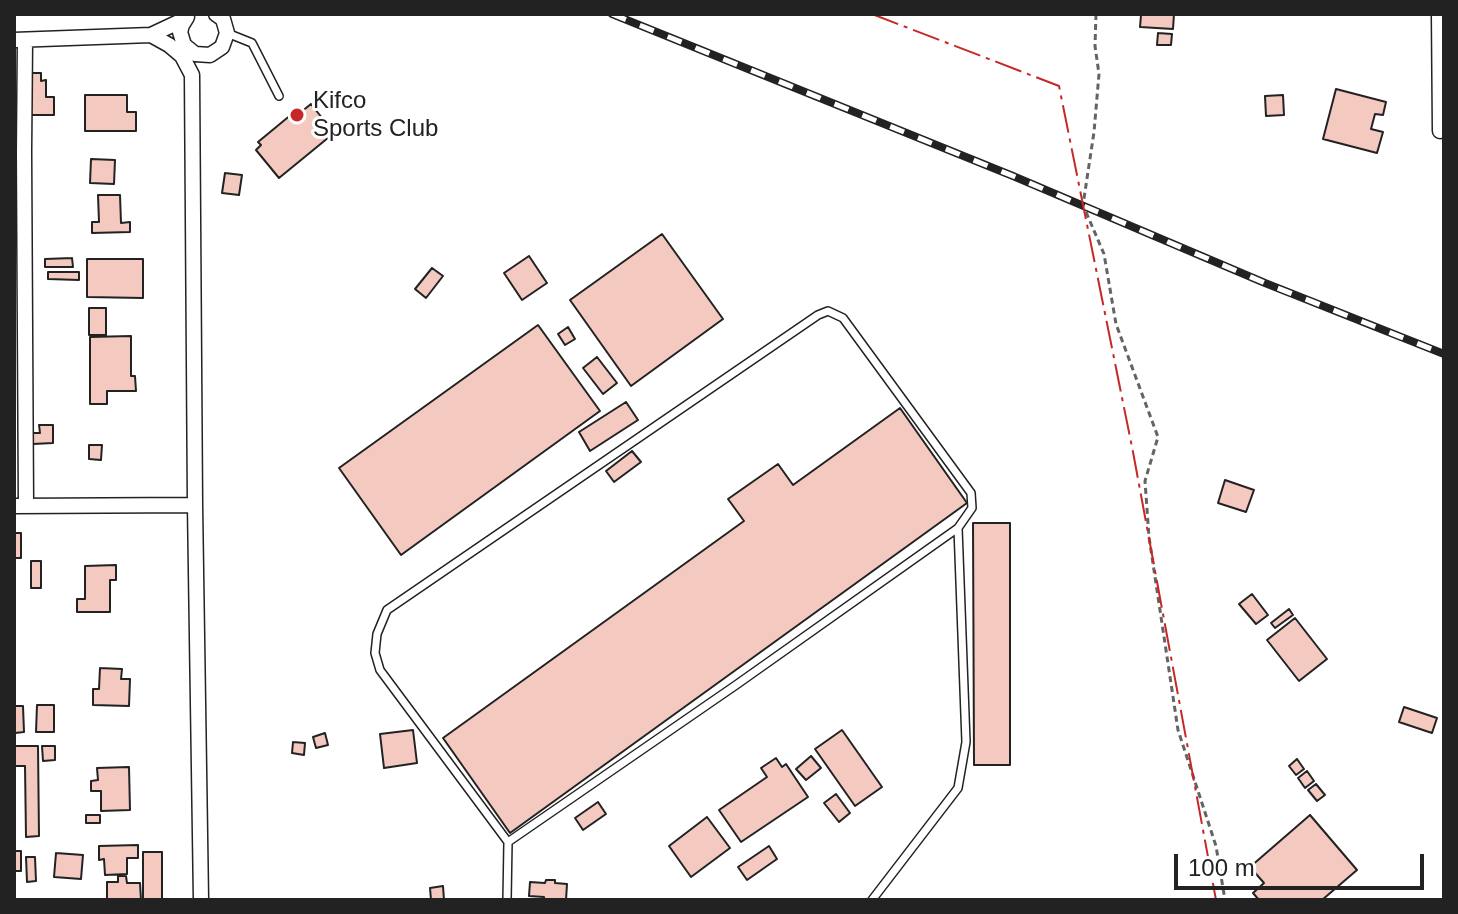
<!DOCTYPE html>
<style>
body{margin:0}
#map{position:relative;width:1458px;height:914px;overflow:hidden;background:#fff;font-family:Helvetica,sans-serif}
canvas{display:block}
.frame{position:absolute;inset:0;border:16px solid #222;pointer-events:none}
.scale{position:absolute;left:1174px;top:854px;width:250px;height:36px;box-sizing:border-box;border:4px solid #222;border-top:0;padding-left:10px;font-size:24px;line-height:28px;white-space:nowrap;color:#222;-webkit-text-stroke:6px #fff;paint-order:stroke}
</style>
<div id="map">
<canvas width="1458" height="914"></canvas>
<div class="frame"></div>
<div class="scale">100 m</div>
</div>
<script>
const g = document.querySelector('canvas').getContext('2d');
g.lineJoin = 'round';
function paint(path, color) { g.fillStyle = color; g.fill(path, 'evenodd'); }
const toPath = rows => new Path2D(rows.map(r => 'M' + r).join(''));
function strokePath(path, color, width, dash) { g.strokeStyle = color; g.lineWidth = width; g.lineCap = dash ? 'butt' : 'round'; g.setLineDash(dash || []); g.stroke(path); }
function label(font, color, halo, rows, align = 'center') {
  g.font = font + ' Helvetica,sans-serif'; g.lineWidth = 6; g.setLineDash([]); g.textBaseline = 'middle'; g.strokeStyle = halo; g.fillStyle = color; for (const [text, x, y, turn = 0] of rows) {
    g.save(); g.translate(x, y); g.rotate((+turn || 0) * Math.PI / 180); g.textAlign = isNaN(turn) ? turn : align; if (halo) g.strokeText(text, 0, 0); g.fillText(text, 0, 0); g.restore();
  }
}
const building = toPath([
 [1148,14,1174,14,1173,29,1140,27,1141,15,1148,14],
 [1158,33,1172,34,1171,45,1157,45,1158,33],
 [30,73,41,73,41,81,46,80,46,97,54,97,54,115,30,115,30,73],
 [1336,89,1386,102,1383,115,1375,114,1371,129,1383,132,1377,153,1323,139,1336,89],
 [85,95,127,95,127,112,136,112,136,131,85,131,85,95],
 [1283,95,1284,115,1266,116,1265,96,1283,95],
 [311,104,334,133,279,178,256,150,261,145,258,142,298,109,301,112,311,104],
 [91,159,115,160,114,184,90,183,91,159],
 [225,173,242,175,239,195,222,193,225,173],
 [98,195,120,195,121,223,130,222,130,232,92,233,92,222,99,222,98,195],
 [662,234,723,319,631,386,570,300,662,234],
 [529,256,547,283,522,300,504,273,529,256],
 [72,258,73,267,45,267,45,259,72,258],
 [87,259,143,259,143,298,87,297,87,259],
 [432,268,443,276,426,298,415,289,432,268],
 [48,272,79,272,79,280,48,279,48,272],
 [89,308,106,308,106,335,89,335,89,308],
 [538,325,600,411,401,555,339,468,538,325],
 [568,327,575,339,565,345,558,334,568,327],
 [131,336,131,376,135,376,136,391,107,391,107,404,90,404,90,337,131,336],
 [597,357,617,383,603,394,583,368,597,357],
 [626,402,638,420,590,451,579,432,626,402],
 [900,408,967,503,510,833,443,738,744,521,728,499,778,464,793,485,900,408],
 [39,425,53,425,53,443,33,444,33,433,40,433,39,425],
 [89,445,102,445,101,460,89,459,89,445],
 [632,451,641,462,614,482,606,471,632,451],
 [1225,480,1254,490,1246,512,1218,503,1225,480],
 [973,523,1010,523,1010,765,974,765,973,523],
 [14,533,21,533,21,558,14,558,14,533],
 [31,561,41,561,41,588,31,588,31,561],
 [116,565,116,580,110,580,110,612,77,612,77,599,85,599,85,566,116,565],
 [1252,594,1268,615,1256,624,1239,604,1252,594],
 [1289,609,1293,615,1275,628,1271,623,1289,609],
 [1295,618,1327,659,1299,681,1267,640,1295,618],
 [100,668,122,669,121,679,130,679,129,706,93,705,93,689,99,689,100,668],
 [37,705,54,705,54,732,36,732,37,705],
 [14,706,23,706,24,732,15,733,14,706],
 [1404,707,1437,718,1432,733,1399,722,1404,707],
 [413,730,417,763,384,768,380,734,413,730],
 [842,730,882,787,855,806,815,749,842,730],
 [325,733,328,745,316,748,313,737,325,733],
 [293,742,305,743,304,755,292,753,293,742],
 [14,746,38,746,39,836,26,837,25,766,14,766,14,746],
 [42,746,55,746,55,760,43,761,42,746],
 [811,756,821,768,806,780,796,769,811,756],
 [776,758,782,767,786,764,808,797,741,842,719,810,767,777,761,768,776,758],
 [1297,759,1304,769,1296,775,1289,766,1297,759],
 [129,767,130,810,101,811,101,791,91,791,91,781,98,780,97,768,129,767],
 [1307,771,1314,781,1305,788,1298,778,1307,771],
 [1316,784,1325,795,1317,801,1308,790,1316,784],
 [836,794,850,813,839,822,824,803,836,794],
 [598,802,606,814,583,830,575,818,598,802],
 [86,815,100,815,100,823,86,823,86,815],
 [1310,815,1357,870,1322,900,1259,900,1253,893,1264,883,1250,867,1310,815],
 [707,817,730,848,691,877,669,846,707,817],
 [138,845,138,858,127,858,127,874,105,875,104,859,99,860,99,846,138,845],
 [769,846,777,859,747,880,738,867,769,846],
 [14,851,21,851,21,871,14,871,14,879,14,851],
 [143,852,162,852,162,900,143,900,143,852],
 [56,853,83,855,81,879,54,877,56,853],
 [26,857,35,857,36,881,27,882,26,857],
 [118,876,126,876,127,883,140,883,141,900,107,900,107,882,118,882,118,876],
 [546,880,555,880,555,883,567,884,566,900,544,900,544,897,529,896,530,882,545,883,546,880],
 [443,886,444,900,431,900,430,888,443,886]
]);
const path = toPath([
 [1096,14,1095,46,1099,74,1094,132,1083,205,1104,254,1116,324,1158,437,1145,481,1149,537,1178,730,1216,846,1225,900]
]);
const lane = toPath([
 [227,33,252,43,279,96],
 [508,842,380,670,375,653,377,634,387,610,818,315,828,311,843,318,971,493,972,508,958,528,966,742,958,788,872,900],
 [507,900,508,842,736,685,958,528]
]);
const street = toPath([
 [1439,14,1440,131],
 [187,17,182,25,180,32,184,45,195,54,210,55,222,47,227,33,223,19,216,14],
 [151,35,169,45,182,56,192,75,195,505,201,900],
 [14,40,151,35,185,19],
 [25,40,24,152,26,506],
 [14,506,195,505]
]);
const rail = toPath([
 [612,14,1013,176,1265,283,1444,354]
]);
const power = toPath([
 [872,14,1059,86,1133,452,1216,900]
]);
const markers = [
 [297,115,8,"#c62828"]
];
const poiNames = [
 ["Kifco",313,101],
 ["Sports Club",313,129]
];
paint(building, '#f3c9c0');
strokePath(building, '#222', 2);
strokePath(lane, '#222', 10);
strokePath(street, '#222', 17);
strokePath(path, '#646464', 3, [6, 4]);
strokePath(lane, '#fff', 7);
strokePath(street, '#fff', 14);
strokePath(rail, '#222', 8);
strokePath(rail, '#fff', 5, [15]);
strokePath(power, '#c62828', 2, [28, 6, 4, 6]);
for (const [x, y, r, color] of markers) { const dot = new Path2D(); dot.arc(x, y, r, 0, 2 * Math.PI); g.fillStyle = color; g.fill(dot); strokePath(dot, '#fff', 3); }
label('24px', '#222', '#fff', poiNames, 'left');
</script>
